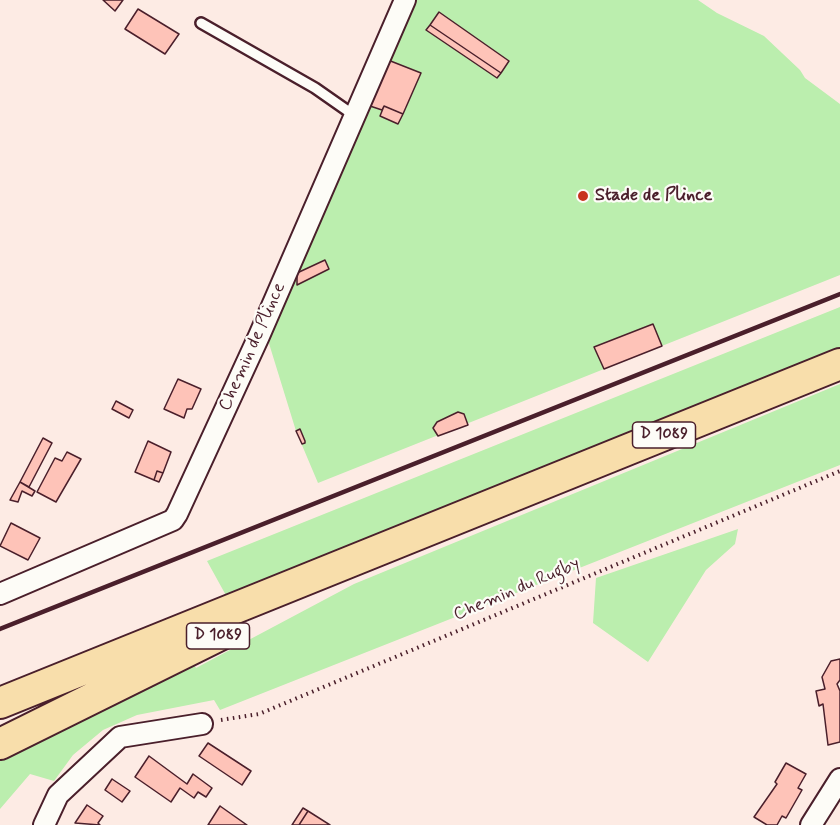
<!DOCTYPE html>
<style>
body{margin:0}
canvas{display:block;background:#fdebe4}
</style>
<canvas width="840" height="825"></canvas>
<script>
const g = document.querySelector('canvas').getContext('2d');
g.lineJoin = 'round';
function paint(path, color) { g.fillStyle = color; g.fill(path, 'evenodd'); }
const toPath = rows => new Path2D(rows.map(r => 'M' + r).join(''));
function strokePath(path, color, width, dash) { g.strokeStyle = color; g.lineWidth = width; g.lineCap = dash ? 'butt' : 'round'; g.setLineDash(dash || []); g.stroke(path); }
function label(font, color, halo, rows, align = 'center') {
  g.font = font + ' Mynerve,sans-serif'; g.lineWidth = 4.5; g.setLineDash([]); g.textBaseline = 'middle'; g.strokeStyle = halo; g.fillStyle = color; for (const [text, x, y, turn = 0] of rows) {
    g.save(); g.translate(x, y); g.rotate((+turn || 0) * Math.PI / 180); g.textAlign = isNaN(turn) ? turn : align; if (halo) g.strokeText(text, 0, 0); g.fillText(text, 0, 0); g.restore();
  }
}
const green = toPath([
 [412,0,698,0,717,13,764,36,800,70,805,78,840,104,840,275,318,483,296,431,267,337],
 [840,307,840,354,228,599,207,561],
 [840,384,840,465,220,710,214,700,137,715,103,730,73,755,54,781,30,774,0,809,0,752,191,659,196,668,354,584],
 [738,529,735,544,706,570,648,662,593,623,596,578]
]);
const building = toPath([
 [103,0,123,0,115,11,103,0],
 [138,9,179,34,165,54,125,29,138,9],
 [439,12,509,61,501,73,430,25,439,12],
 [430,25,501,73,497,78,426,30,430,25],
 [388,60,421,73,403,114,384,106,382,110,367,105,388,60],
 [384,106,403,114,398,124,380,116,384,106],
 [325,260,329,269,297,285,297,273,325,260],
 [653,324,662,346,604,369,594,347,653,324],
 [178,379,201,389,192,409,187,409,184,418,164,409,178,379],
 [116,401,133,410,129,418,112,409,116,401],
 [458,412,464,414,468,425,438,436,433,428,437,422,458,412],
 [300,429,305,441,305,443,302,444,296,431,300,429],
 [43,438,52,443,29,487,20,482,43,438],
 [148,441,171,452,163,473,157,471,154,480,135,472,148,441],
 [67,452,81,459,56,502,37,492,55,458,62,461,67,452],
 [157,471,163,473,159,482,154,480,157,471],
 [20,482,35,491,32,496,22,491,18,502,10,500,20,482],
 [11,523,40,538,28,560,0,546,11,523],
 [840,659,840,680,837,684,840,691,840,742,828,745,823,704,819,706,816,691,825,689,822,677,831,661,840,659],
 [208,743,251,771,242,785,199,756,208,743],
 [149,756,187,784,193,774,212,788,206,797,198,792,194,798,180,788,171,802,135,777,149,756],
 [786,763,806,774,798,788,802,790,786,818,782,816,777,825,767,825,754,817,777,784,775,782,786,763],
 [112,779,130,791,122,802,105,790,112,779],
 [87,805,103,816,98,823,100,825,75,823,87,805],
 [220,806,247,825,208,825,220,806],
 [303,808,308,811,299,825,292,825,303,808],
 [308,811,330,825,299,825,308,811]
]);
const path = toPath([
 [221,720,259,714,840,471]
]);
const lane = toPath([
 [201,23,315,88,355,116]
]);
const street = toPath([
 [0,594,159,526,173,520,177,514,259,336,405,0],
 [44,825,58,795,120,737,202,724],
 [811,825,840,779]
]);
const primary = toPath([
 [0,703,840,364],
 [0,744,224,633]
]);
const rail = toPath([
 [0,629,840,294]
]);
const markers = [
 [583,196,6,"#c8321e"]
];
const shields = [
 [664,435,63],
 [218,636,63]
];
const shieldNames = [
 ["D 1089",664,435],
 ["D 1089",218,636]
];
const poiNames = [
 ["Stade de Plince",595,196]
];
const streetNames = [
 ["Chemin de Plince",253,347,-66],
 ["Chemin du Rugby",517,590,-23]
];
paint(green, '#bbeeae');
paint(building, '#fec3b8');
strokePath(building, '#4a1f2b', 1.5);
strokePath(lane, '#4a1f2b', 14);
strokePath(street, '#4a1f2b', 24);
strokePath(primary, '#4a1f2b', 34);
strokePath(path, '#4a1f2b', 4, [1.5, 4.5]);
strokePath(lane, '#fdfcf7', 9);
strokePath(street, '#fdfcf7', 20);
strokePath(primary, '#f8deab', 30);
strokePath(rail, '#4a1f2b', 4.5);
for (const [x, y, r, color] of markers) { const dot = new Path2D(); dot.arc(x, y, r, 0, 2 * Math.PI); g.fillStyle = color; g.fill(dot); strokePath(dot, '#fdfcf7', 2); }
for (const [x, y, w] of shields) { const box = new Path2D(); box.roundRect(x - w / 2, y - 13, w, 26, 4.5); g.fillStyle = '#fdfcf7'; g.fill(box); strokePath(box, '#4a1f2b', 1.5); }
label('bold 16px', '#4a1f2b', null, shieldNames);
label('bold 18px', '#4a1f2b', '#fdfcf7', poiNames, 'left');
label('18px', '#4a1f2b', '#fdfcf7', streetNames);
</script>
